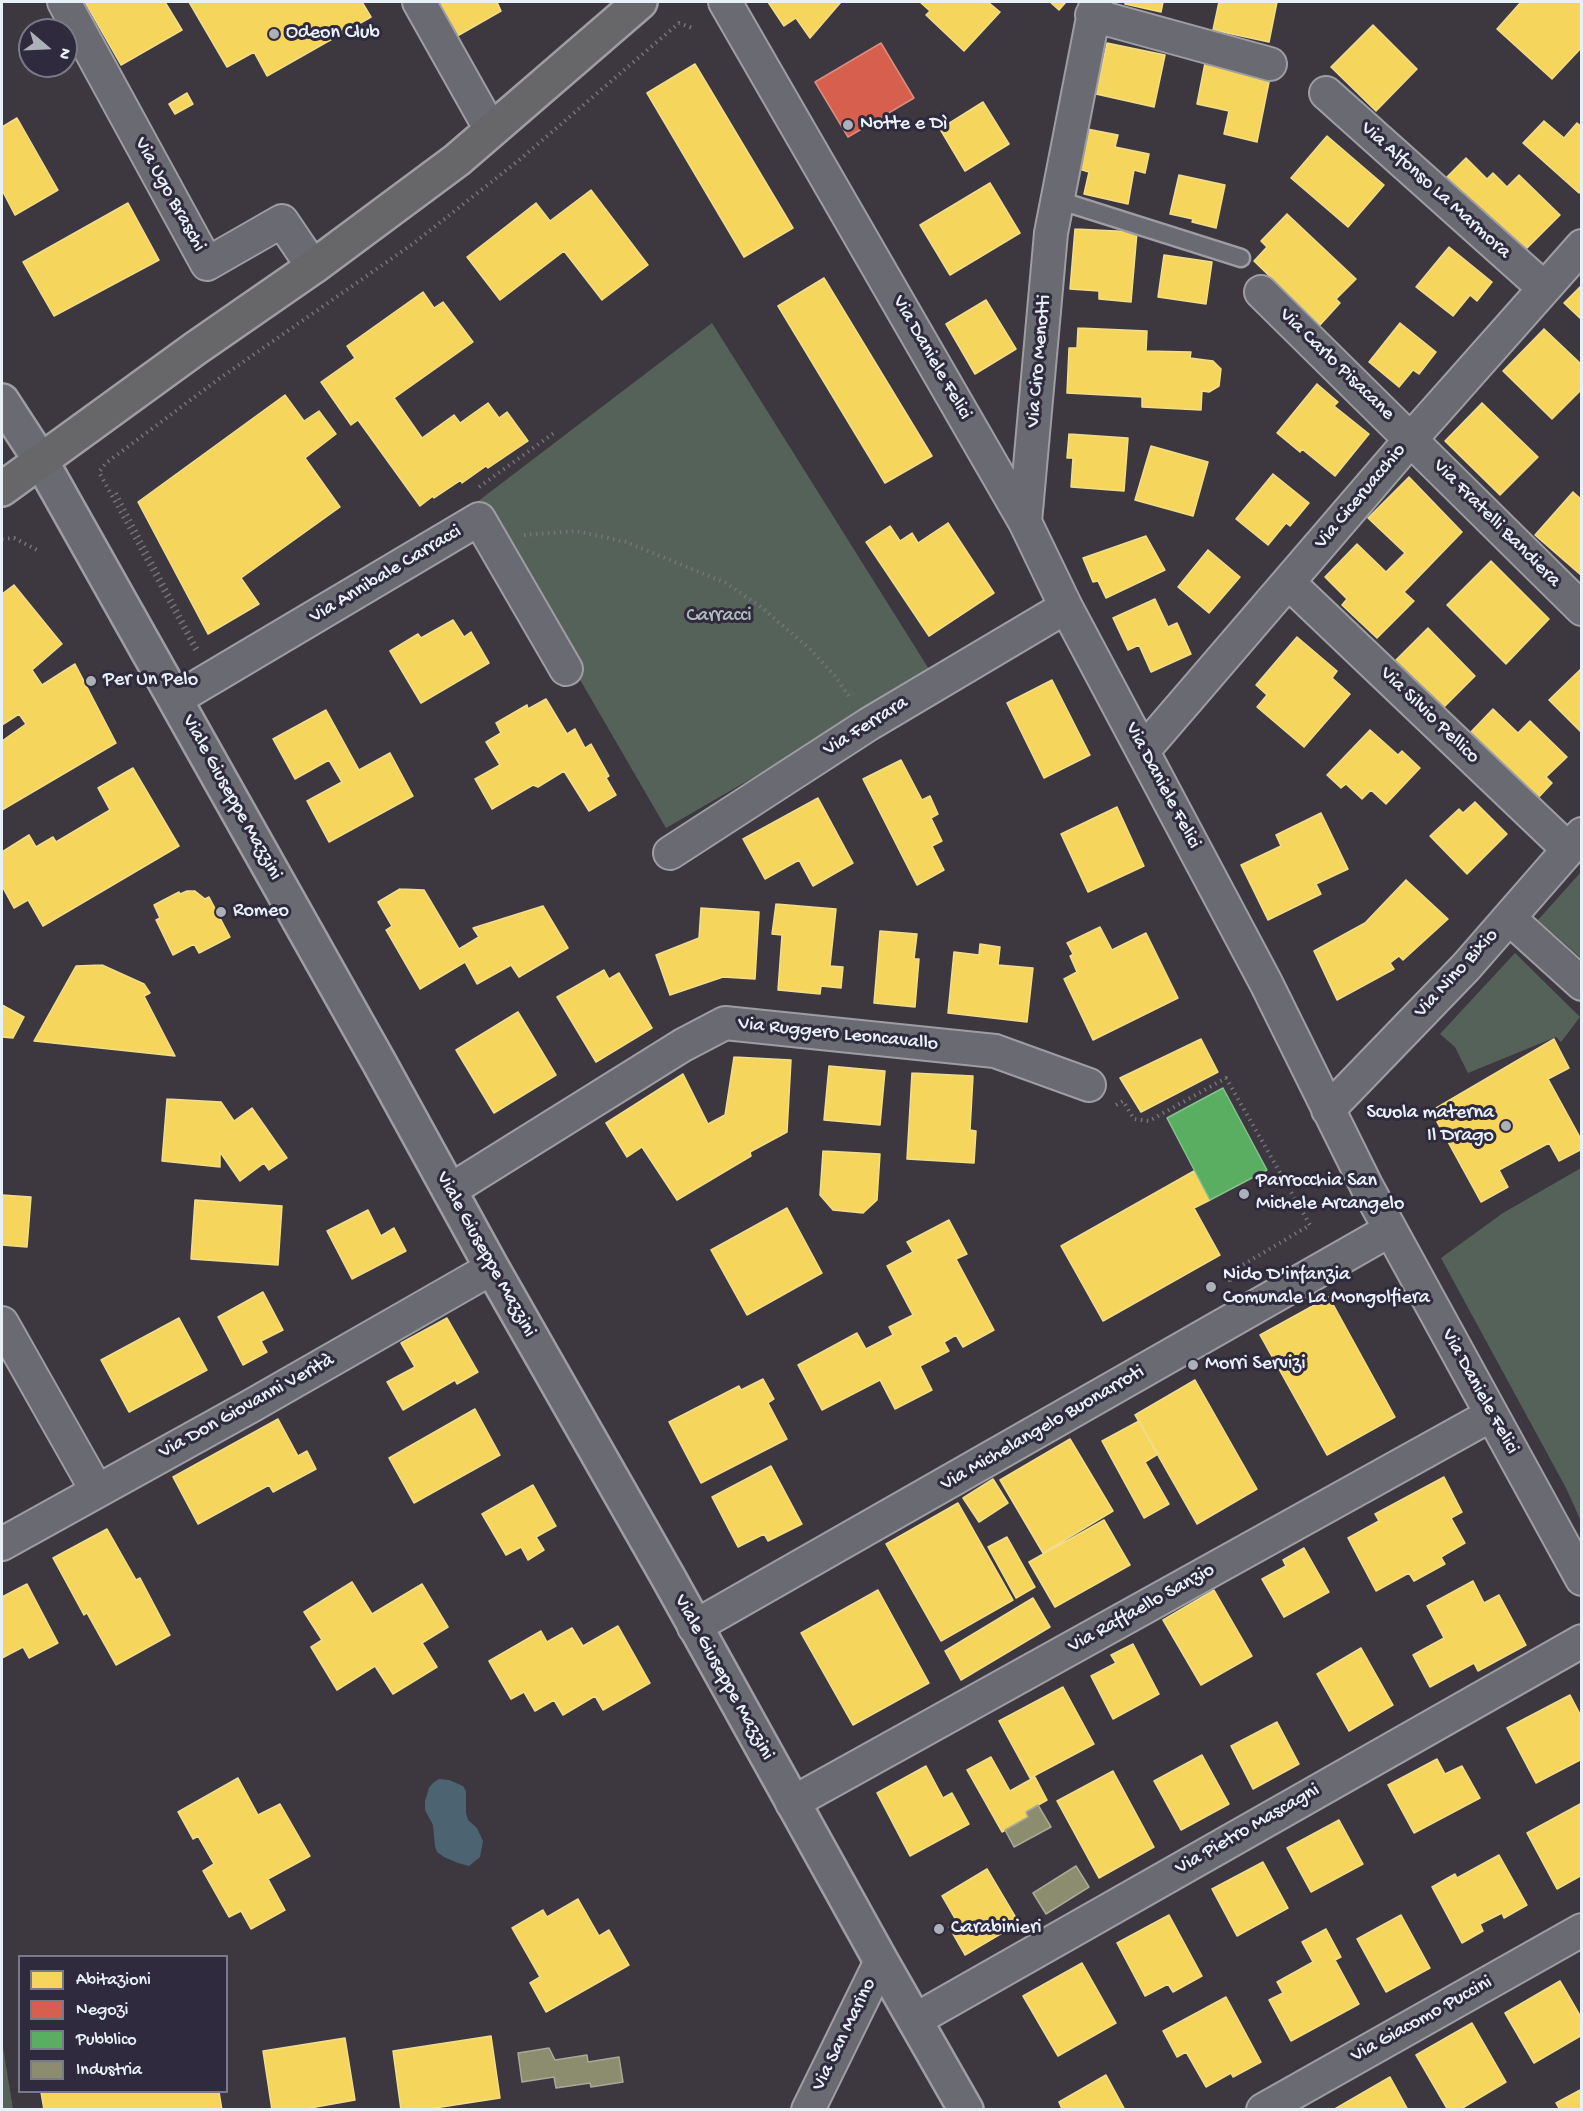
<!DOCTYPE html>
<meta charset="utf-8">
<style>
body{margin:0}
#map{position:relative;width:1583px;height:2111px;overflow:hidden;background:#3d3840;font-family:"Gochi Hand",sans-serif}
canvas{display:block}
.frame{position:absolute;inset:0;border:3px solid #e8f1f8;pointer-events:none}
.legend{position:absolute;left:18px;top:1955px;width:210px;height:138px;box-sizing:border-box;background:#2f2a3d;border:2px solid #797a88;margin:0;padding:8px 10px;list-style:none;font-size:18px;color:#e8f1f8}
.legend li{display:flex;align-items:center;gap:12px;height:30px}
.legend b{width:30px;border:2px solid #797a88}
.north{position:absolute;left:18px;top:18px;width:60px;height:60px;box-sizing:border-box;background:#2f2a3d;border:2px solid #797a88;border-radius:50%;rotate:109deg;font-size:16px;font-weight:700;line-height:24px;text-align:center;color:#e8f1f8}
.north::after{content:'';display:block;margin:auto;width:21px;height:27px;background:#acb0b8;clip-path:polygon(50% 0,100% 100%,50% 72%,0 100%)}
</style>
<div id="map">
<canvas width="1583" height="2111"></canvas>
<div class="frame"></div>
<ul class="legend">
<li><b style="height:16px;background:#f6d55c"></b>Abitazioni</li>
<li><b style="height:16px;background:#d6604d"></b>Negozi</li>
<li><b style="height:16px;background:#5aae61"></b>Pubblico</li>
<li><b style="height:16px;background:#8c8c6e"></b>Industria</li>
</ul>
<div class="north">N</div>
</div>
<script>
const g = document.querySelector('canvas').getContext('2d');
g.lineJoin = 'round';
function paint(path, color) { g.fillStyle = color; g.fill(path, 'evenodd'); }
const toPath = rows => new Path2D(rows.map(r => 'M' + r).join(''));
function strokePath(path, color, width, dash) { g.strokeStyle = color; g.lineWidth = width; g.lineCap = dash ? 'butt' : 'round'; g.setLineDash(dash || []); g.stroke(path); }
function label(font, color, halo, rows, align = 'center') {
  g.font = font + ' "Gochi Hand",sans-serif'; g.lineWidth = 6; g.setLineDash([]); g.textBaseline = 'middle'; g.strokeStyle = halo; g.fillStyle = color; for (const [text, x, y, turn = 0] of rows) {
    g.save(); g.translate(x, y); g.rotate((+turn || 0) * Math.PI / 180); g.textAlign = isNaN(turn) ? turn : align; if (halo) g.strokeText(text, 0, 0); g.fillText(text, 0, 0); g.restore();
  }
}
const green = toPath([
 [712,323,932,674,666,828,477,502],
 [1581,872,1581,958,1538,920],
 [1515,953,1580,1017,1561,1042,1556,1037,1468,1073,1455,1047,1440,1034],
 [1581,1168,1581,1521,1566,1488,1441,1258,1503,1213],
 [2,2041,13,2109,2,2109]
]);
const water = toPath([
 [439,1779,449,1780,463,1786,466,1791,466,1813,468,1820,477,1828,483,1841,480,1857,469,1866,458,1863,444,1857,437,1852,435,1846,433,1825,425,1810,425,1801,429,1788,433,1783]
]);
const homes = toPath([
 [85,2,165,2,182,30,121,65,85,2],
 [189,2,362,2,371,17,267,76,254,52,227,67,189,2],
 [431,2,497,2,501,11,452,39,431,2],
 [768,2,841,2,810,38,796,18,784,26,768,2],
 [920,2,988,2,1000,12,964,51,926,15,930,11,920,2],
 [1050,2,1066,2,1059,10,1050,2],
 [1125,2,1163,2,1161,12,1125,4,1125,2],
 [1219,2,1277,2,1269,42,1213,30,1219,2],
 [1521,2,1582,2,1582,47,1552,79,1497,29,1521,2],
 [1373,25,1417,69,1376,111,1331,67,1373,25],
 [1107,43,1165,55,1154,107,1096,94,1107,43],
 [1206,58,1271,72,1257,142,1224,134,1229,111,1197,104,1206,58],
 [695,64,793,228,744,257,647,93,695,64],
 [187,93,193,104,175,114,169,104,187,93],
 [983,102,1009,144,965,171,940,129,983,102],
 [17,118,58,190,15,215,2,190,2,127,17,118],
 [1544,121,1564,138,1577,123,1582,127,1582,190,1579,193,1523,143,1544,121],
 [1087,129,1118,135,1115,147,1149,154,1145,173,1134,170,1128,204,1084,194,1089,172,1079,169,1087,129],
 [1327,136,1384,185,1348,227,1291,178,1327,136],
 [1466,158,1487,179,1493,173,1507,187,1519,175,1560,215,1525,250,1505,231,1502,234,1446,178,1466,158],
 [1179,175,1225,185,1216,228,1192,222,1193,219,1170,214,1179,175],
 [990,183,1020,233,950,275,920,225,990,183],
 [591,190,648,265,602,300,564,251,500,300,467,257,536,203,550,221,591,190],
 [128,203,159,260,54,316,23,262,128,203],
 [1287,214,1356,279,1336,299,1340,303,1320,325,1254,261,1267,247,1261,241,1287,214],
 [1075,229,1137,232,1131,302,1099,299,1099,291,1070,289,1075,229],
 [1449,247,1492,282,1477,301,1470,295,1453,316,1416,287,1449,247],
 [1164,255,1212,262,1206,304,1158,297,1164,255],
 [824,278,932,456,885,483,778,306,824,278],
 [1582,285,1582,320,1564,303,1582,285],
 [423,292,434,308,443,302,473,342,394,398,422,438,454,415,460,423,488,403,499,418,507,412,528,441,488,468,486,466,462,483,461,480,434,498,433,496,420,506,358,420,351,425,321,382,355,358,347,346,423,292],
 [986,300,1016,349,975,374,946,324,986,300],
 [1400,323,1436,352,1419,374,1413,370,1399,387,1369,362,1400,323],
 [1078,328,1147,331,1146,351,1191,352,1190,358,1213,361,1221,369,1219,386,1209,392,1202,391,1201,410,1142,407,1142,397,1067,393,1069,348,1077,348,1078,328],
 [1544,329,1582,365,1582,389,1552,419,1503,371,1544,329],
 [1317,384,1338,402,1334,406,1369,434,1335,476,1302,449,1300,452,1277,433,1317,384],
 [285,395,304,421,319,411,336,434,305,458,340,507,241,578,259,604,208,634,138,502,285,395],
 [1482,403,1538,457,1500,495,1445,441,1482,403],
 [1069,434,1128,438,1124,491,1071,487,1073,458,1067,458,1069,434],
 [1151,446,1208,462,1193,516,1135,500,1151,446],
 [1273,474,1309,503,1290,526,1286,523,1268,545,1236,519,1273,474],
 [1409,477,1462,532,1404,592,1414,601,1377,638,1342,605,1347,599,1325,577,1357,544,1386,572,1405,553,1368,518,1409,477],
 [1573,492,1582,500,1582,576,1535,535,1573,492],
 [948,523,994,593,929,636,866,542,890,526,900,541,912,533,918,543,948,523],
 [1146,536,1165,570,1106,598,1098,581,1093,582,1083,558,1146,536],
 [1208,550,1240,577,1209,613,1178,587,1208,550],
 [1491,561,1549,619,1506,664,1447,605,1491,561],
 [14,585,62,644,32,670,42,685,75,664,116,743,2,810,2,741,26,724,19,714,2,725,2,594,14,585],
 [1155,599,1168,627,1177,623,1191,654,1151,672,1139,645,1128,650,1113,618,1155,599],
 [453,620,464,637,471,632,489,663,421,703,390,651,418,634,421,638,453,620],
 [1428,628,1475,676,1442,709,1395,661,1428,628],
 [1297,637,1337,671,1332,678,1350,694,1304,747,1257,707,1267,695,1256,685,1297,637],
 [1582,668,1582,733,1549,700,1582,668],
 [1052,680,1090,755,1044,778,1007,703,1052,680],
 [546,699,567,734,575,729,585,748,591,744,609,776,606,778,616,795,589,811,564,771,538,787,533,785,492,809,475,779,500,765,486,742,501,733,496,723,527,705,528,709,546,699],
 [1493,709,1518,733,1530,721,1567,757,1546,777,1552,783,1536,800,1468,735,1493,709],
 [326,710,359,770,390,753,413,796,329,842,307,801,342,782,329,760,295,779,273,739,326,710],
 [1370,730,1398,755,1402,751,1420,768,1386,804,1371,790,1362,799,1346,784,1341,788,1327,775,1370,730],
 [901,760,922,800,930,796,938,814,931,818,942,841,932,846,944,870,917,885,863,779,901,760],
 [133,768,179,846,43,926,28,900,14,908,2,886,2,852,29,835,36,847,53,837,56,842,110,810,98,788,133,768],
 [818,798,853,863,813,886,799,860,765,879,743,839,818,798],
 [1475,802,1507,834,1467,874,1430,836,1459,809,1463,813,1475,802],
 [1117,807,1144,866,1088,892,1061,834,1117,807],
 [1321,813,1348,869,1316,884,1321,894,1268,920,1241,865,1281,846,1276,835,1321,813],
 [1406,880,1448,919,1403,960,1399,956,1390,963,1394,969,1337,1000,1314,951,1365,923,1406,880],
 [400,889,424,890,459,949,479,937,473,928,543,906,568,948,519,977,511,965,477,984,465,962,420,989,386,930,392,926,378,902,400,889],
 [187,891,195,891,205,899,209,897,230,937,199,953,194,944,173,955,156,920,160,918,154,905,179,892,180,894,187,891],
 [776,904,836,909,830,966,843,967,841,988,821,986,820,994,778,990,782,935,772,934,776,904],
 [701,908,759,912,755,979,723,977,670,995,656,955,699,938,701,908],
 [1100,927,1112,950,1146,933,1178,998,1093,1040,1064,979,1077,972,1070,956,1073,954,1067,943,1100,927],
 [880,931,917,934,914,959,919,959,915,1007,874,1003,880,931],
 [980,944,1000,947,998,965,1033,968,1027,1022,948,1013,954,952,979,955,980,944],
 [102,965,144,984,150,993,144,996,175,1056,34,1041,76,966,102,965],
 [604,970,609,979,619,973,652,1028,596,1062,557,997,604,970],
 [2,1005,24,1017,13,1038,2,1037,2,1005],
 [518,1012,556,1075,494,1113,456,1050,518,1012],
 [1201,1039,1218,1072,1141,1112,1120,1078,1201,1039],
 [1554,1039,1569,1068,1548,1079,1582,1141,1582,1149,1559,1161,1549,1143,1499,1170,1508,1187,1481,1202,1431,1111,1554,1039],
 [734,1057,791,1060,787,1132,750,1152,751,1156,677,1200,642,1147,627,1157,606,1123,683,1074,708,1124,725,1115,734,1057],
 [829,1066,885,1071,880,1125,824,1120,829,1066],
 [912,1073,973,1076,970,1130,976,1131,974,1163,907,1159,912,1073],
 [167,1099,221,1102,234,1121,252,1108,287,1158,269,1170,264,1163,240,1181,220,1152,220,1167,162,1161,167,1099],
 [823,1151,880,1154,877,1200,863,1213,833,1210,820,1195,823,1151],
 [1194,1171,1210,1200,1194,1208,1220,1255,1103,1321,1061,1246,1194,1171],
 [2,1195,31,1197,27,1247,2,1245,2,1195],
 [195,1200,282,1206,278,1265,191,1259,195,1200],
 [787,1208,822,1273,747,1315,711,1250,787,1208],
 [368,1210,381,1236,394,1228,406,1251,352,1279,327,1231,368,1210],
 [949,1220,967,1254,956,1259,994,1330,963,1347,956,1335,944,1342,949,1351,920,1366,932,1390,895,1409,880,1380,822,1410,798,1365,857,1333,866,1349,893,1335,889,1327,913,1315,887,1266,913,1252,907,1242,949,1220],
 [263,1292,283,1330,261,1341,267,1352,243,1365,218,1317,263,1292],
 [1329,1297,1395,1417,1327,1455,1260,1335,1329,1297],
 [179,1318,207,1370,129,1412,101,1360,179,1318],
 [447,1318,478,1372,457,1384,455,1380,403,1410,387,1382,415,1367,401,1343,447,1318],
 [763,1379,774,1399,768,1403,787,1439,701,1483,669,1422,739,1386,741,1390,763,1379],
 [1195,1380,1257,1489,1197,1524,1135,1415,1195,1380],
 [475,1409,500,1455,414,1503,389,1458,475,1409],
 [278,1419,298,1456,307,1451,316,1469,273,1492,269,1485,198,1524,173,1477,278,1419],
 [1139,1421,1158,1454,1145,1462,1169,1504,1144,1518,1102,1441,1139,1421],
 [1070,1439,1113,1511,1043,1553,1000,1480,1070,1439],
 [771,1466,802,1524,768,1541,764,1534,738,1547,712,1497,771,1466],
 [1444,1477,1462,1512,1451,1518,1465,1543,1441,1557,1445,1564,1414,1581,1409,1573,1376,1591,1348,1538,1379,1521,1375,1514,1444,1477],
 [993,1479,1008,1503,979,1522,963,1498,993,1479],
 [533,1485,556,1526,536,1537,544,1550,528,1560,521,1547,506,1555,482,1514,533,1485],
 [958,1503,1013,1600,941,1641,886,1544,958,1503],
 [1104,1520,1130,1565,1055,1607,1029,1562,1104,1520],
 [107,1529,136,1580,140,1578,170,1635,116,1665,87,1613,84,1615,53,1558,107,1529],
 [1007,1537,1035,1587,1016,1598,988,1547,1007,1537],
 [1304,1548,1329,1592,1284,1617,1262,1579,1286,1566,1283,1560,1304,1548],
 [1473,1581,1484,1603,1499,1595,1526,1645,1478,1671,1474,1663,1430,1687,1413,1655,1444,1638,1427,1606,1473,1581],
 [352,1582,372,1614,422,1584,448,1627,422,1643,437,1667,393,1694,375,1666,337,1690,311,1647,322,1640,304,1612,352,1582],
 [27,1584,58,1643,29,1658,23,1647,2,1658,2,1597,27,1584],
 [878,1590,929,1683,853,1725,801,1633,878,1590],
 [1214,1590,1252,1656,1201,1685,1163,1620,1214,1590],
 [1033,1598,1050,1627,961,1680,945,1651,1033,1598],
 [618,1626,650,1683,603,1710,595,1696,563,1715,554,1700,535,1711,524,1692,511,1699,489,1661,541,1631,547,1642,572,1628,583,1646,618,1626],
 [1133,1644,1159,1694,1113,1719,1091,1676,1116,1663,1111,1655,1133,1644],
 [1361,1648,1393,1705,1349,1731,1317,1674,1361,1648],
 [1063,1687,1094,1744,1030,1778,999,1721,1063,1687],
 [1570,1695,1582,1718,1582,1759,1536,1783,1507,1728,1570,1695],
 [1277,1722,1299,1764,1253,1789,1231,1746,1277,1722],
 [1202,1755,1229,1804,1181,1830,1154,1781,1202,1755],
 [991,1757,1010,1791,1035,1777,1047,1800,1026,1812,1028,1817,1002,1832,967,1770,991,1757],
 [1437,1759,1445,1774,1462,1766,1480,1798,1414,1833,1388,1785,1437,1759],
 [926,1766,943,1798,952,1793,969,1824,910,1856,877,1793,926,1766],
 [1113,1771,1154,1847,1099,1878,1057,1801,1113,1771],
 [238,1778,258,1815,280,1804,310,1856,268,1879,285,1910,251,1929,241,1911,229,1917,203,1871,214,1864,198,1836,193,1839,178,1812,238,1778],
 [1582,1803,1582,1875,1557,1889,1527,1833,1582,1803],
 [1339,1820,1363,1864,1311,1892,1287,1848,1339,1820],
 [1499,1855,1527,1905,1504,1918,1502,1913,1480,1924,1483,1931,1462,1943,1432,1887,1455,1874,1457,1878,1499,1855],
 [1263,1862,1288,1908,1237,1936,1212,1889,1263,1862],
 [987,1869,1019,1923,965,1955,949,1927,957,1922,942,1896,987,1869],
 [578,1899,599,1936,609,1930,629,1965,546,2012,530,1983,540,1977,512,1928,543,1910,547,1917,578,1899],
 [1169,1915,1202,1976,1173,1992,1168,1984,1145,1996,1117,1943,1169,1915],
 [1401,1915,1430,1968,1386,1992,1357,1939,1401,1915],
 [1326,1929,1341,1957,1335,1960,1359,2004,1291,2041,1269,2000,1283,1993,1277,1982,1313,1962,1302,1942,1326,1929],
 [1082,1963,1116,2023,1058,2056,1023,1996,1082,1963],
 [1560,1981,1582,2019,1582,2035,1534,2063,1505,2013,1560,1981],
 [1226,1997,1261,2062,1233,2077,1231,2073,1206,2087,1186,2052,1177,2057,1163,2031,1226,1997],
 [1472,2023,1506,2082,1459,2110,1448,2110,1416,2055,1472,2023],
 [491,2036,500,2098,422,2110,401,2110,393,2051,491,2036],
 [345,2038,355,2100,299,2110,272,2110,263,2051,345,2038],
 [1106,2075,1125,2110,1061,2110,1062,2109,1059,2102,1106,2075],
 [1390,2077,1408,2110,1333,2110,1390,2077],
 [1582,2089,1582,2110,1560,2110,1556,2103,1582,2089],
 [41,2092,219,2092,222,2110,44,2110,41,2092]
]);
const shops = toPath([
 [881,43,914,98,848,137,815,82,881,43]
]);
const public = toPath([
 [1223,1088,1267,1170,1210,1200,1167,1118,1223,1088]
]);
const industry = toPath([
 [1038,1805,1051,1827,1014,1847,1005,1830,1028,1817,1026,1812,1038,1805],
 [1076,1866,1089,1887,1046,1914,1033,1893,1076,1866],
 [549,2048,555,2060,587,2055,588,2062,619,2057,623,2082,591,2087,590,2083,556,2088,554,2077,522,2082,518,2053,549,2048]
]);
const path = toPath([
 [479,487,554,433],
 [116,493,198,650],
 [524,535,576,531,626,542,726,583,761,607,810,649,835,676,851,699],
 [2,539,14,538,37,550],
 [195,650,99,472,106,463,220,378,414,243,518,161,679,23,695,29],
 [1116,1105,1123,1101,1134,1119,1149,1121,1226,1078,1310,1225,1236,1269,1230,1274,1230,1284]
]);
const service = toPath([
 [1058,200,1241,258]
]);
const minor = toPath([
 [64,2,207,264,282,221,313,267],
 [419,2,491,130],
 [725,2,1025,522,1066,607,1266,983,1367,1187,1582,1579],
 [1092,15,1270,64],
 [1326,93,1544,288],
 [1261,292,1582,609],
 [1025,522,1051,233,1096,2],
 [1289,583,1568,849],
 [176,699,479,519,566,669],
 [1143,751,1411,439,1582,246],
 [670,853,869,724,1066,607],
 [1509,918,1582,984],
 [1328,1110,1466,967,1582,834],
 [449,1191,683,1045,725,1023,995,1051,1089,1085],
 [2,1323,97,1491],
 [2,1544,251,1406,492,1268],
 [694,1627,1390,1230],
 [792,1803,1491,1415],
 [915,2020,1582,1641],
 [808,2110,881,1961],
 [1263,2110,1582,1930]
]);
const tertiary = toPath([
 [41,461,380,1064,492,1268,668,1577,881,1961,966,2110]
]);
const secondary = toPath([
 [2,401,41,461]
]);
const primary = toPath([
 [2,489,196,348,313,267,457,160,640,2]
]);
const markers = [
 [274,34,6,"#acb0b8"],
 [848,125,6,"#acb0b8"],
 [91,681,6,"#acb0b8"],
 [221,912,6,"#acb0b8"],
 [1506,1126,6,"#acb0b8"],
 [1244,1194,6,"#acb0b8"],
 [1211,1287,6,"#acb0b8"],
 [1193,1365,6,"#acb0b8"],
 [939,1929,6,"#acb0b8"]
];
const poiNames = [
 ["Odeon Club",286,34],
 ["Notte e Dì",860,125],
 ["Per Un Pelo",103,681],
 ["Romeo",233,912],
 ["Scuola materna",1494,1114,"right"],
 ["Il Drago",1494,1137,"right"],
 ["Parrocchia San",1256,1182],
 ["Michele Arcangelo",1256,1205],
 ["Nido D'infanzia",1223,1276],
 ["Comunale La Mongolfiera",1223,1299],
 ["Morri Servizi",1205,1365],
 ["Carabinieri",951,1929]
];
const streetNames = [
 ["Via Alfonso La Marmora",1435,191,42],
 ["Via Ugo Braschi",169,195,61],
 ["Via Daniele Felici",931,358,60],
 ["Via Ciro Menotti",1040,361,-85],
 ["Via Carlo Pisacane",1336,365,44],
 ["Via Ciceruacchio",1361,497,-50],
 ["Via Fratelli Bandiera",1496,524,45],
 ["Via Annibale Carracci",386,575,-31],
 ["Via Silvio Pellico",1429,716,44],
 ["Via Ferrara",866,727,-32],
 ["Via Daniele Felici",1162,786,62],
 ["Viale Giuseppe Mazzini",231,798,61],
 ["Via Nino Bixio",1457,974,-47],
 ["Via Ruggero Leoncavallo",838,1035,6],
 ["Viale Giuseppe Mazzini",485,1255,61],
 ["Via Daniele Felici",1479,1392,61],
 ["Via Don Giovanni Verità",247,1407,-29],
 ["Via Michelangelo Buonarroti",1043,1429,-30],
 ["Via Raffaello Sanzio",1142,1609,-29],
 ["Viale Giuseppe Mazzini",723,1678,61],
 ["Via Pietro Mascagni",1248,1830,-30],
 ["Via Giacomo Puccini",1422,2020,-29],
 ["Via San Marino",845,2035,-64]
];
const parkNames = [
 ["Carracci",719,617]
];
paint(green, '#55625a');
paint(water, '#4c6471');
paint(homes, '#f6d55c');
strokePath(homes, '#f2dd8b', 1.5);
paint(shops, '#d6604d');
strokePath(shops, '#db8c80', 1.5);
paint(public, '#5aae61');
strokePath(public, '#85c28e', 1.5);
paint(industry, '#8c8c6e');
strokePath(industry, '#a8aa97', 1.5);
strokePath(service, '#9e9da2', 21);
strokePath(minor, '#9e9da2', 36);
strokePath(tertiary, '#9e9da2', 38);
strokePath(secondary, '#9e9da2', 38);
strokePath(primary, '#9e9da2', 38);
strokePath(path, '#747479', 4, [1.5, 4.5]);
strokePath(service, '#6a6b72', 16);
strokePath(minor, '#6a6b72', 32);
strokePath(tertiary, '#6a6b72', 33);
strokePath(secondary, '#6a6b72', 33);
strokePath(primary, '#67676a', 33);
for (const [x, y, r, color] of markers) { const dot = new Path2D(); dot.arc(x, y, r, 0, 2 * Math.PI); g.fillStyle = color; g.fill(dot); strokePath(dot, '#2f2a3d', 2); }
label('20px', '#e8f1f8', '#2f2a3d', poiNames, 'left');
label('20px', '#e8f1f8', '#2f2a3d', streetNames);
label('20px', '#afbaba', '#2f2a3d', parkNames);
</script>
